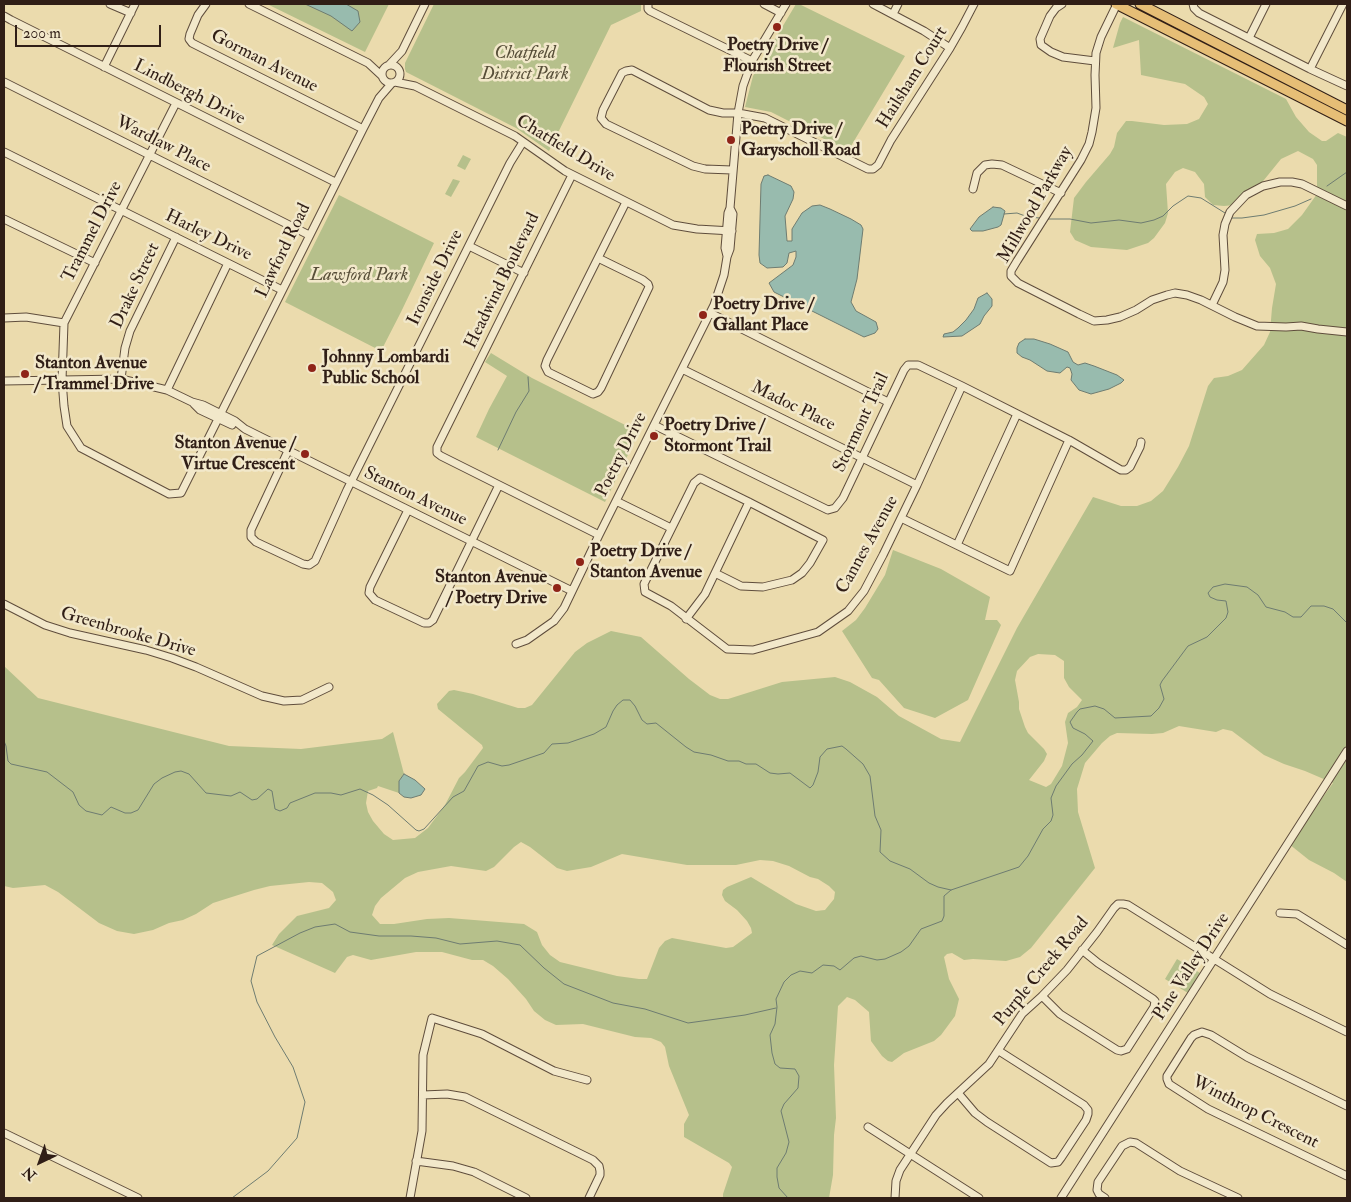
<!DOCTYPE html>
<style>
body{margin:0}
#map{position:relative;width:1351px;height:1202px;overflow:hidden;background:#ebdbad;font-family:"IM FELL Double Pica",serif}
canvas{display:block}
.frame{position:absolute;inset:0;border:5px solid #301e16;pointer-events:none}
.north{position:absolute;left:15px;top:1137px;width:50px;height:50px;-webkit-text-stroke:4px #f2e8ca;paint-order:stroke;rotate:222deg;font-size:14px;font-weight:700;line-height:20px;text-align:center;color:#301e16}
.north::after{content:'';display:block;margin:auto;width:18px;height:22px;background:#301e16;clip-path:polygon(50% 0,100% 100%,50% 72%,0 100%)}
.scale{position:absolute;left:15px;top:25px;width:146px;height:22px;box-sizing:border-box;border:2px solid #301e16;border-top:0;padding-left:6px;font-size:15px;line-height:18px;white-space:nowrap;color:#301e16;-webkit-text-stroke:4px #f2e8ca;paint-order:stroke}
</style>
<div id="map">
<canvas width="1351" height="1202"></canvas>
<div class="frame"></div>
<div class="north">N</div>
<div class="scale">200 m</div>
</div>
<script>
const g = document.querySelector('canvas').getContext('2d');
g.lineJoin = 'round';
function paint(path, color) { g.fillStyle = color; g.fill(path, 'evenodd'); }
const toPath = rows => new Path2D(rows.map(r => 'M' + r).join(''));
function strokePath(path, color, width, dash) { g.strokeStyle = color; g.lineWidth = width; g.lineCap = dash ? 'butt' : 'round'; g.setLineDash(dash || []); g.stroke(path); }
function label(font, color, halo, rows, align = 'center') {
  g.font = font + ' "IM FELL Double Pica",serif'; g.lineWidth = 5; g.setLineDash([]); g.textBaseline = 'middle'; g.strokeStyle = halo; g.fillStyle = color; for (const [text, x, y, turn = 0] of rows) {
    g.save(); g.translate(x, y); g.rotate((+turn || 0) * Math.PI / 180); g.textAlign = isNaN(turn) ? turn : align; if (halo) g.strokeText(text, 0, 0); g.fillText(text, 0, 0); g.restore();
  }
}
const green = toPath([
 [267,4,389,4,365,52],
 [434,4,641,4,641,11,611,25,549,151,516,128,406,72,405,69,405,63],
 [796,4,799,4,905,56,848,151,771,112,745,107,753,76],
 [1123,17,1286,99,1296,117,1309,132,1322,141,1326,141,1338,133,1347,137,1347,882,1334,873,1309,860,1289,844,1333,783,1305,771,1284,764,1264,755,1232,731,1223,729,1216,732,1179,726,1163,733,1152,734,1117,733,1110,736,1102,743,1085,763,1077,789,1078,812,1095,868,1031,948,1020,957,1006,961,973,959,964,960,952,953,947,954,944,957,949,979,959,999,955,1016,941,1035,934,1041,904,1053,892,1062,888,1061,882,1056,871,1041,869,1012,855,1000,847,997,838,1006,834,1065,836,1118,834,1135,833,1175,829,1198,779,1198,778,1197,763,1198,723,1198,723,1194,732,1167,729,1163,684,1137,684,1124,689,1115,669,1066,665,1047,661,1042,651,1038,635,1037,583,1024,556,1025,545,1020,534,1011,526,999,508,979,493,966,483,960,472,960,442,952,416,952,371,960,353,955,347,957,335,973,272,945,279,934,297,916,329,908,336,900,333,892,322,883,309,882,270,886,254,890,213,903,196,914,183,920,169,923,153,930,134,934,117,931,99,923,58,892,45,885,13,888,4,886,4,666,38,698,229,746,301,749,382,739,393,732,404,774,399,781,399,793,378,786,377,788,368,791,366,803,368,812,373,821,384,834,393,840,415,838,428,828,445,805,459,778,465,772,483,748,482,745,438,709,437,704,449,691,454,690,473,694,518,708,525,708,532,705,575,652,587,643,611,631,641,637,689,679,710,695,720,699,728,699,782,682,835,677,850,682,877,697,899,716,941,739,960,742,1017,628,1093,497,1121,506,1137,506,1151,501,1163,491,1178,467,1189,446,1208,386,1214,378,1228,376,1242,370,1264,345,1270,332,1272,308,1276,284,1270,268,1260,256,1255,240,1257,234,1274,233,1288,229,1302,215,1317,194,1317,165,1313,159,1298,151,1281,159,1251,196,1234,205,1224,206,1213,205,1205,197,1204,184,1195,172,1183,168,1175,172,1166,184,1168,213,1165,223,1154,238,1148,243,1127,250,1091,247,1075,240,1070,232,1074,198,1086,182,1110,154,1114,147,1117,133,1126,121,1132,121,1164,125,1187,124,1199,119,1208,104,1204,97,1185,84,1141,75,1139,40,1113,48,1120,23],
 [1038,654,1055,655,1064,661,1064,678,1069,687,1082,700,1077,707,1068,713,1065,722,1068,743,1062,766,1051,784,1046,787,1029,780,1044,761,1047,754,1044,749,1028,733,1025,727,1019,709,1019,702,1015,680,1017,671,1030,657],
 [521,842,530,847,557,868,567,871,591,867,622,854,687,865,736,865,760,860,773,861,789,866,810,877,818,879,829,886,835,892,834,899,825,910,816,911,796,904,751,877,727,887,723,890,722,895,725,901,737,910,747,921,751,928,752,933,733,947,726,948,672,938,665,941,659,948,647,979,639,979,617,976,560,962,550,955,542,945,537,932,524,924,449,918,427,919,394,924,380,924,372,915,375,906,381,898,405,878,418,872,451,866,486,871,494,867,514,847],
 [463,155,471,159,465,170,457,166],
 [453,179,460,181,451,197,445,194],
 [339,195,434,243,401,312,381,351,285,302],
 [491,353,532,378,639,432,605,502,476,437,489,409,507,376,485,362],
 [893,550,941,569,990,597,985,620,997,620,1001,625,968,700,935,718,904,708,879,680,872,678,842,631,856,620,865,608,885,575],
 [1177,959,1200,973,1188,993,1165,979]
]);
const water = toPath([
 [305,4,346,4,358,11,360,22,352,31,331,16,305,4],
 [768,175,791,186,794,192,793,199,785,216,787,241,792,241,792,229,802,213,812,206,820,205,830,209,851,219,861,225,863,229,857,279,851,302,856,311,876,322,878,329,875,333,864,337,774,292,769,283,793,265,796,257,796,251,789,253,787,263,783,267,767,268,760,263,759,255,761,184,764,176,768,175],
 [993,207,1001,208,1005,211,1001,225,998,227,983,231,972,231,970,229,979,217,993,207],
 [987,293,992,299,992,306,984,316,980,324,962,336,943,337,944,334,953,332,958,328,966,320,974,309,978,298,987,293],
 [1025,339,1034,339,1050,344,1068,352,1073,362,1078,365,1085,363,1094,366,1117,375,1124,380,1121,383,1109,389,1091,394,1079,390,1071,380,1072,374,1070,368,1067,367,1060,373,1047,371,1030,360,1022,357,1017,353,1017,348,1019,343,1025,339],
 [404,774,415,780,425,789,421,795,411,798,404,797,399,793,399,781,404,774]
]);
const stream = toPath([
 [1327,186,1347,172],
 [1004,214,1017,213,1028,217,1040,218],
 [1232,218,1242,218,1264,215,1295,206,1311,199],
 [1048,219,1070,219,1091,223,1119,220,1141,223,1154,220,1163,216,1173,206,1188,196,1201,198,1225,213],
 [498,450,516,412,529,391,528,377],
 [4,741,6,746,8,761,11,764,47,772,73,792,79,805,86,811,102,815,111,807,125,813,131,813,138,810,154,784,162,778,175,772,181,771,189,774,206,793,231,796,240,792,252,800,257,799,268,789,272,791,275,809,280,811,287,808,290,803,315,793,331,793,341,795,360,789,373,795,388,805,416,830,419,831,424,829,453,797,464,791,478,766,488,762,502,766,509,765,544,753,552,744,568,743,594,734,606,727,613,711,617,705,623,700,630,700,635,706,642,720,647,724,656,723,686,747,694,752,711,755,728,761,739,761,746,764,756,764,770,773,778,774,790,773,810,788,813,785,818,772,820,757,827,749,842,746,846,749,863,764,870,776,875,816,881,830,880,852,890,861,910,869,929,883,938,887,951,890],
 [232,1198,268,1171,297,1138,305,1102,293,1067,275,1037,257,1002,251,981,257,956,300,933,315,927,335,924,350,932,379,936,411,936,436,938,460,944,497,941,520,945,544,968,564,984,613,1003,645,1009,688,1023,745,1015,776,1008],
 [788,1198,779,1188,777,1177,777,1168,786,1153,789,1142,781,1111,784,1104,798,1088,799,1076,795,1069,780,1068,775,1064,772,1053,770,1035,775,1024,777,1007,776,999,784,982,791,975,800,971,812,973,823,965,834,966,840,970,854,958,861,956,877,960,885,959,901,952,909,946,921,929,942,921,944,916,944,896,951,890,1019,867,1028,856,1043,829,1051,821,1053,815,1051,798,1056,786,1072,764,1082,755,1093,741,1085,734,1073,728,1070,722,1077,712,1080,709,1095,706,1104,709,1115,718,1151,716,1159,708,1164,699,1160,685,1162,681,1188,646,1207,637,1226,618,1228,612,1226,601,1217,600,1210,597,1208,593,1213,587,1225,584,1247,587,1258,595,1266,607,1285,612,1293,617,1301,617,1311,606,1324,606,1333,609,1347,623]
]);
const minor = toPath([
 [110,4,131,13],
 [206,4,198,15,190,34,189,39,192,43,363,129],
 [249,4,368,63,382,76],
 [648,4,648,9,650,11,752,61],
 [764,4,781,13],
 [873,4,924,31,950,48],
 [1062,4,1056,8,1050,16,1040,39,1041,45,1051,52,1063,57,1095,61],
 [1117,4,1101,37,1096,53,1095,75,1096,108,1092,132,1089,144,1081,160,1017,261,1011,271,1011,276,1018,283,1079,314,1094,321,1107,320,1120,317,1136,310,1152,300,1167,295,1175,293,1187,295,1201,300,1235,317,1257,326,1286,327,1301,326,1318,329,1347,332],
 [1193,4,1194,8,1199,13,1310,69,1343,4],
 [893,14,898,4],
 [4,16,11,20,335,182],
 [1249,38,1266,4],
 [389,65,402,51,425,4],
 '382 74a9 9 0 1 1 18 0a9 9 0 1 1-18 0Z',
 [104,67,135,4],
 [1310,69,1347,86],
 [4,82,309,235],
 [395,82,415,86,515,136,565,171,673,225,697,229,732,231],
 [176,103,64,323,62,380,64,406,67,426,81,448,169,494,181,493,363,129,379,98,392,83],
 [4,152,282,290],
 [732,170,705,169,693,166,606,124,601,118,603,110,622,73,626,71,632,70,709,110,723,113,738,113,765,118,868,169,873,169,878,165,891,140,950,48,962,27,974,4],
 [572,175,437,447,437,453,441,456,599,535],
 [973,189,977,173,985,165,992,164,1002,165,1061,193],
 [4,219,95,263],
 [469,246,524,273],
 [727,256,725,248,728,213,730,208,738,113,743,86,748,72,752,61,786,4],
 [598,258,643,280,648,284,649,287,601,388,598,392,593,394,548,372,545,366,547,360,626,202],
 [1212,305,1223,282,1225,270,1223,235,1225,224,1230,212,1246,195,1263,186,1280,182,1292,182,1302,184,1347,206],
 [710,313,888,402],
 [4,318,26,317,64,323],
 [682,369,917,485],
 [121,379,125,348,130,331,176,237],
 [4,381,121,379,167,390,192,402,203,405,235,421,245,429,572,591],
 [167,390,228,263],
 [194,404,200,410,232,425],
 [654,425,828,510,835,508,843,498,904,370,908,365,918,365,962,386,1069,440,1121,470,1126,470,1130,467,1140,447,1141,442],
 [288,451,251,530,251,537,256,542,303,564,309,565,315,561,347,490,510,163,523,142],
 [616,501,671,528],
 [408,510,370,587,369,593,375,600,424,623,429,623,433,620,499,485],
 [901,518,1010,571,1069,440],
 [957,545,1017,414],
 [715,573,741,586,763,587,792,580,802,573,810,563,823,540,749,502,700,478,694,483,644,584,645,592,671,606,727,649,753,650,818,632,848,611,864,591,883,555,917,485,962,386],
 [4,604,45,625,70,633,146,650,172,658,196,667,262,696,284,701,302,700,329,687],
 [686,619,705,594,749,502],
 [516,644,527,640,554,621,564,608,599,535,714,305,724,275,727,257,730,249,733,214,730,208],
 [1280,913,1297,914,1347,945],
 [1042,996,1060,1014,1117,1050,1121,1051,1127,1049,1154,1007,1155,1001,1153,999,1098,963,1082,950],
 [958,1093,975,1113,987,1122,1051,1163,1058,1162,1061,1158,1086,1120,1088,1114,1088,1110,1084,1105,999,1051],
 [423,1095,447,1094,465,1097,593,1160,599,1166,600,1171,600,1175,589,1198],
 [1347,1106,1247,1057,1211,1035,1202,1032,1194,1035,1191,1038,1167,1076,1167,1079,1169,1084,1208,1109,1347,1176],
 [868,1127,979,1198],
 [4,1133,138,1198],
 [416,1161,453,1166,474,1172,526,1198],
 [410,1198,422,1131,423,1055,432,1018,482,1034,554,1071,587,1080],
 [895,1198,896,1181,900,1170,936,1115,947,1103,989,1064,1022,1014,1042,996,1067,970,1097,932,1114,908,1118,904,1123,904,1128,905,1270,994,1347,1032],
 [1061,1198,1347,751],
 [1105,1198,1099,1194,1097,1190,1098,1182,1122,1146,1130,1142,1136,1143,1180,1171,1238,1198]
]);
const major = toPath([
 [1116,4,1347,121],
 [1140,4,1347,110]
]);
const markers = [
 [777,27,5,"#8f2418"],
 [731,140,5,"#8f2418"],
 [703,315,5,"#8f2418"],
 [312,368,5,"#8f2418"],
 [25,374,5,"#8f2418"],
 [654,436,5,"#8f2418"],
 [305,454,5,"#8f2418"],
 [580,562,5,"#8f2418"],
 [557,588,5,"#8f2418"]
];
const poiNames = [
 ["Poetry Drive /",777,46,"center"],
 ["Flourish Street",777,67,"center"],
 ["Poetry Drive /",741,130],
 ["Garyscholl Road",741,151],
 ["Poetry Drive /",713,305],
 ["Gallant Place",713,326],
 ["Johnny Lombardi",322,358],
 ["Public School",322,379],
 ["Stanton Avenue",35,364],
 ["/ Trammel Drive",35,385],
 ["Poetry Drive /",664,426],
 ["Stormont Trail",664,447],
 ["Stanton Avenue /",295,444,"right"],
 ["Virtue Crescent",295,465,"right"],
 ["Poetry Drive /",590,552],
 ["Stanton Avenue",590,573],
 ["Stanton Avenue",547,578,"right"],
 ["/ Poetry Drive",547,599,"right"]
];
const parkNames = [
 ["Chatfield",525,54],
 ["District Park",525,75],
 ["Lawford Park",359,276]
];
const streetNames = [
 ["Gorman Avenue",264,62,27],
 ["Hailsham Court",913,78,-58],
 ["Lindbergh Drive",189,93,27],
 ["Wardlaw Place",163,145,27],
 ["Chatfield Drive",565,149,31],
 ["Millwood Parkway",1036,205,-60],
 ["Trammel Drive",93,232,-63],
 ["Harley Drive",208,236,26],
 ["Lawford Road",284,251,-64],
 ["Ironside Drive",436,278,-64],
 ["Headwind Boulevard",503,281,-64],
 ["Drake Street",136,286,-65],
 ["Madoc Place",793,407,26],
 ["Stormont Trail",862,423,-65],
 ["Poetry Drive",622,455,-63],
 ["Stanton Avenue",415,497,26],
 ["Cannes Avenue",868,545,-61],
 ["Greenbrooke Drive",128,633,16],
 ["Pine Valley Drive",1192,967,-57],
 ["Purple Creek Road",1042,972,-50],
 ["Winthrop Crescent",1255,1113,27]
];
paint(green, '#b6c08b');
paint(water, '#98bbae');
strokePath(water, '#6e7c71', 1);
strokePath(stream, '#6e7c71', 1);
strokePath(minor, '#5f4d3c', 9);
strokePath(major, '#301e16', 11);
strokePath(minor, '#f2e8ca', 7);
strokePath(major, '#e6be76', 9);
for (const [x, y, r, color] of markers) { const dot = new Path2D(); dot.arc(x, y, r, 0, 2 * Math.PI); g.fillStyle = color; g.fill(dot); strokePath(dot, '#f2e8ca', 2); }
label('bold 18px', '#301e16', '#f2e8ca', poiNames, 'left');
label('italic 18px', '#584f39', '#f2e8ca', parkNames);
label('18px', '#301e16', '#f2e8ca', streetNames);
</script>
